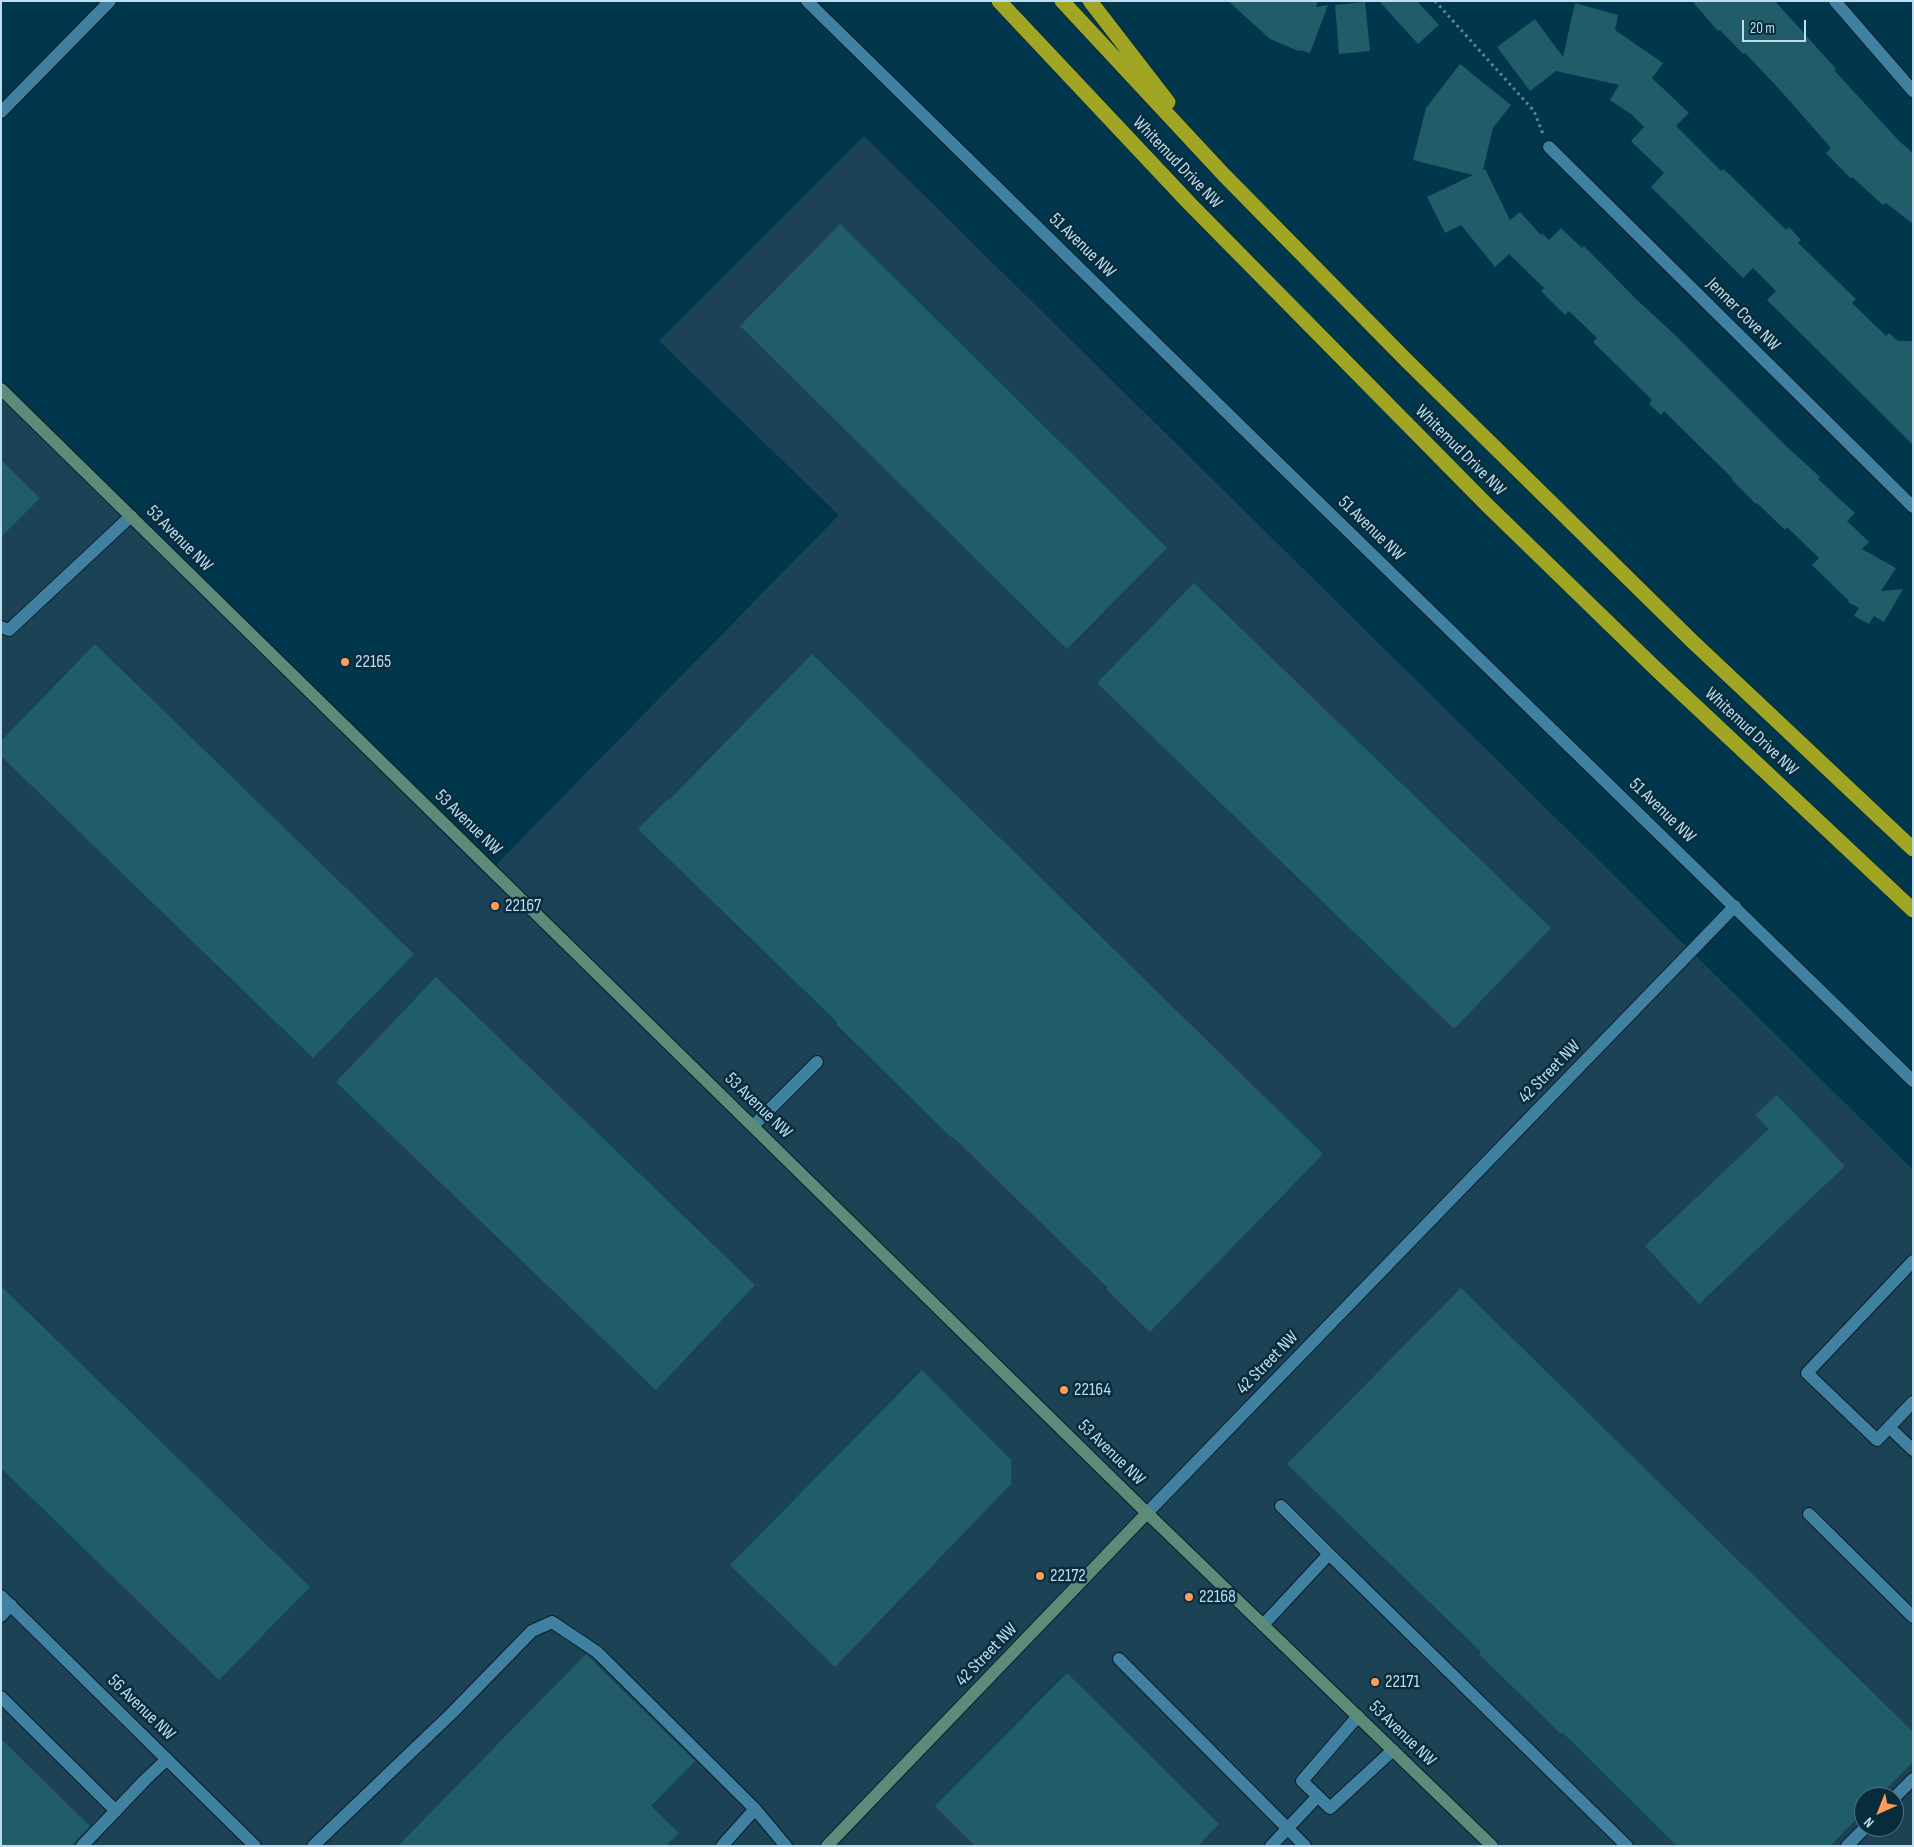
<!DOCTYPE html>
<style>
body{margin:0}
#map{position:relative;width:1914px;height:1847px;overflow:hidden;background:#00374d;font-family:"Sofia Sans Condensed",sans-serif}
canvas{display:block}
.frame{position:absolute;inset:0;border:2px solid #beddee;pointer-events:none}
.north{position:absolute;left:1854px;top:1787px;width:50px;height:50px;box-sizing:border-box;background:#082c3c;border:1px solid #517383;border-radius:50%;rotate:224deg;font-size:14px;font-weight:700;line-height:20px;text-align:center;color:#beddee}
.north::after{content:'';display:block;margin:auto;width:18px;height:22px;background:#ff9b5b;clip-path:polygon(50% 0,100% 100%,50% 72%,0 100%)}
.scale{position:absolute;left:1742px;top:20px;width:64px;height:22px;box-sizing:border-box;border:2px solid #beddee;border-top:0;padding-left:6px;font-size:15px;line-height:18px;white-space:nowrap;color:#beddee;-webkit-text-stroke:4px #082c3c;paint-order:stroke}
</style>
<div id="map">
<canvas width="1914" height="1847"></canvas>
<div class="frame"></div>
<div class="north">N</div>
<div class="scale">20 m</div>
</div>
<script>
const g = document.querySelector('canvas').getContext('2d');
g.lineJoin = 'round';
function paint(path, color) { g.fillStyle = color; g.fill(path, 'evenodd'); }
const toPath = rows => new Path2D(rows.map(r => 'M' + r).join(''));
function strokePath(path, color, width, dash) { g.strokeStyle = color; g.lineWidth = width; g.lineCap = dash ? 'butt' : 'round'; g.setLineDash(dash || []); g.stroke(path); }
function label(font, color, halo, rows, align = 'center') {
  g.font = font + ' "Sofia Sans Condensed",sans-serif'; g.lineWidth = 5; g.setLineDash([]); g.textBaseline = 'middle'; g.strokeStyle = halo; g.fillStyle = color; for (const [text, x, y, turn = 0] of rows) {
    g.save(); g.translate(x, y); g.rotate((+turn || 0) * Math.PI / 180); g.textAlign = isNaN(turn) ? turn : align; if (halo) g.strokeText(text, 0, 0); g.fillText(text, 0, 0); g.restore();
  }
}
const built = toPath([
 [864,136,1913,1170,1913,1846,1,1846,1,395,486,875,839,515,659,341],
 [1864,1797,1894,1797,1894,1827,1864,1827]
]);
const building = toPath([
 [1228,1,1318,1,1316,7,1328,5,1310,53,1300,50,1299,51,1270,39],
 [1379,1,1417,1,1439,25,1418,44],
 [1692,1,1775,1,1836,69,1834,70,1899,141,1913,153,1913,224,1886,203,1883,205,1852,177,1851,179,1826,153,1831,148,1780,90,1745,53,1743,54,1720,30,1718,31],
 [1365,2,1370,51,1339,54,1335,5],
 [1575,3,1618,15,1615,30,1663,63,1652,78,1689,113,1676,126,1721,171,1723,169,1729,174,1786,230,1789,227,1801,240,1798,243,1856,299,1852,303,1886,336,1889,333,1898,341,1913,341,1913,445,1767,300,1776,291,1753,268,1743,278,1651,187,1664,173,1631,141,1644,127,1631,114,1610,100,1619,85,1556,71,1530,91,1497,47,1535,19,1563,57],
 [1460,64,1511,105,1493,128,1483,170,1485,169,1510,220,1520,212,1541,235,1543,234,1549,240,1561,228,1582,248,1584,246,1637,300,1674,334,1784,444,1820,477,1818,479,1855,513,1847,521,1869,542,1862,549,1896,568,1881,591,1903,589,1884,622,1874,616,1869,624,1854,616,1859,608,1848,602,1849,601,1812,565,1819,558,1787,527,1785,530,1757,503,1756,504,1732,480,1733,479,1664,411,1661,415,1649,404,1652,400,1593,342,1597,338,1569,311,1565,315,1541,291,1544,288,1509,254,1495,267,1461,225,1445,233,1427,197,1473,175,1413,160,1426,108],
 [840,224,1167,548,1067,649,740,326],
 [1,460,40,498,1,537],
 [1194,583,1551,928,1454,1029,1097,683],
 [95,644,414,954,313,1058,1,756,1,741],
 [812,654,1323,1154,1150,1332,1106,1289,1108,1288,953,1137,952,1138,836,1024,837,1022,638,829,668,799,669,800],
 [436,977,755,1285,656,1390,336,1082],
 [1777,1095,1845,1166,1699,1304,1645,1246,1769,1129,1755,1115],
 [1,1286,310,1587,219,1680,1,1468],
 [1461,1288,1913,1732,1913,1762,1878,1797,1864,1797,1864,1811,1830,1846,1677,1846,1563,1733,1561,1734,1479,1654,1481,1652,1287,1464],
 [922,1370,1011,1460,1011,1484,835,1667,730,1565],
 [586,1654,695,1761,651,1806,679,1833,666,1846,398,1846],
 [1067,1673,1219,1824,1198,1846,975,1846,935,1806],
 [1,1739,90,1826,71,1846,1,1846]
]);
const path = toPath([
 [1435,1,1534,111,1543,134]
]);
const lane = toPath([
 [1,627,9,630,131,516],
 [753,1126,817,1062],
 [1913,1261,1807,1373,1877,1440,1913,1402],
 [1889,1427,1913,1450],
 [1281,1506,1329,1554],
 [1809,1514,1913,1617],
 [1,1616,11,1605],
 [1263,1625,1329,1554,1627,1846],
 [1119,1659,1305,1846],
 [1,1697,116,1811],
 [1358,1716,1302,1781,1330,1808,1393,1750],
 [1894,1798,1913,1779],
 [82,1846,145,1780,167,1759],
 [313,1846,452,1713,532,1631,552,1622,597,1652,755,1809,786,1846],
 [722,1846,755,1809],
 [1271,1846,1318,1796],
 [1847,1846,1866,1827]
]);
const street = toPath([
 [807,1,1273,458,1913,1081],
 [1835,1,1913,91],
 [1,112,110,1],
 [1549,147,1913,507],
 [1147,1513,1735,906],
 [1,1596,255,1846]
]);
const secondary = toPath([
 [1,389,1147,1513,1492,1846],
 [827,1846,1147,1513]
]);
const highway = toPath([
 [999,1,1190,204,1488,506,1656,669,1913,910],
 [1062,1,1224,175,1407,361,1692,641,1913,849],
 [1090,1,1168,102]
]);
const markers = [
 [345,662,5,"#ff9b5b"],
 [495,906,5,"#ff9b5b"],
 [1064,1390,5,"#ff9b5b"],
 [1040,1576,5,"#ff9b5b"],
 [1189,1597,5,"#ff9b5b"],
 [1375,1682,5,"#ff9b5b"]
];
const streetNames = [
 ["Whitemud Drive NW",1177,163,46],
 ["51 Avenue NW",1082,246,44],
 ["Jenner Cove NW",1743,315,45],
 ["Whitemud Drive NW",1460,451,45],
 ["51 Avenue NW",1371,529,44],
 ["53 Avenue NW",179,539,45],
 ["Whitemud Drive NW",1751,732,43],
 ["51 Avenue NW",1662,811,44],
 ["53 Avenue NW",468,823,44],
 ["42 Street NW",1550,1072,-46],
 ["53 Avenue NW",758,1106,44],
 ["42 Street NW",1268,1363,-46],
 ["53 Avenue NW",1111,1453,44],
 ["42 Street NW",987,1655,-46],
 ["56 Avenue NW",141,1708,44],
 ["53 Avenue NW",1402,1734,44]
];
const poiNames = [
 ["22165",355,662],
 ["22167",505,906],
 ["22164",1074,1390],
 ["22172",1050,1576],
 ["22168",1199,1597],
 ["22171",1385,1682]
];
paint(built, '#1b4255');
paint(building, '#205d68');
strokePath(lane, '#081c26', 14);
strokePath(street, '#081c26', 14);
strokePath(secondary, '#081c26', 14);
strokePath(highway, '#081c26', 16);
strokePath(path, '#5d899c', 3, [2.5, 4]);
strokePath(lane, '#4080a0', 12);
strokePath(street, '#4080a0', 12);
strokePath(secondary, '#5d8b7a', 12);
strokePath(highway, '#a0a523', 15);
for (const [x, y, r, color] of markers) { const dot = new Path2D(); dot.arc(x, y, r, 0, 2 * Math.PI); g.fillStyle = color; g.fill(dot); strokePath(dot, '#082c3c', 2); }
label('18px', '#beddee', '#082c3c', streetNames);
label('18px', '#beddee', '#082c3c', poiNames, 'left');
</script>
